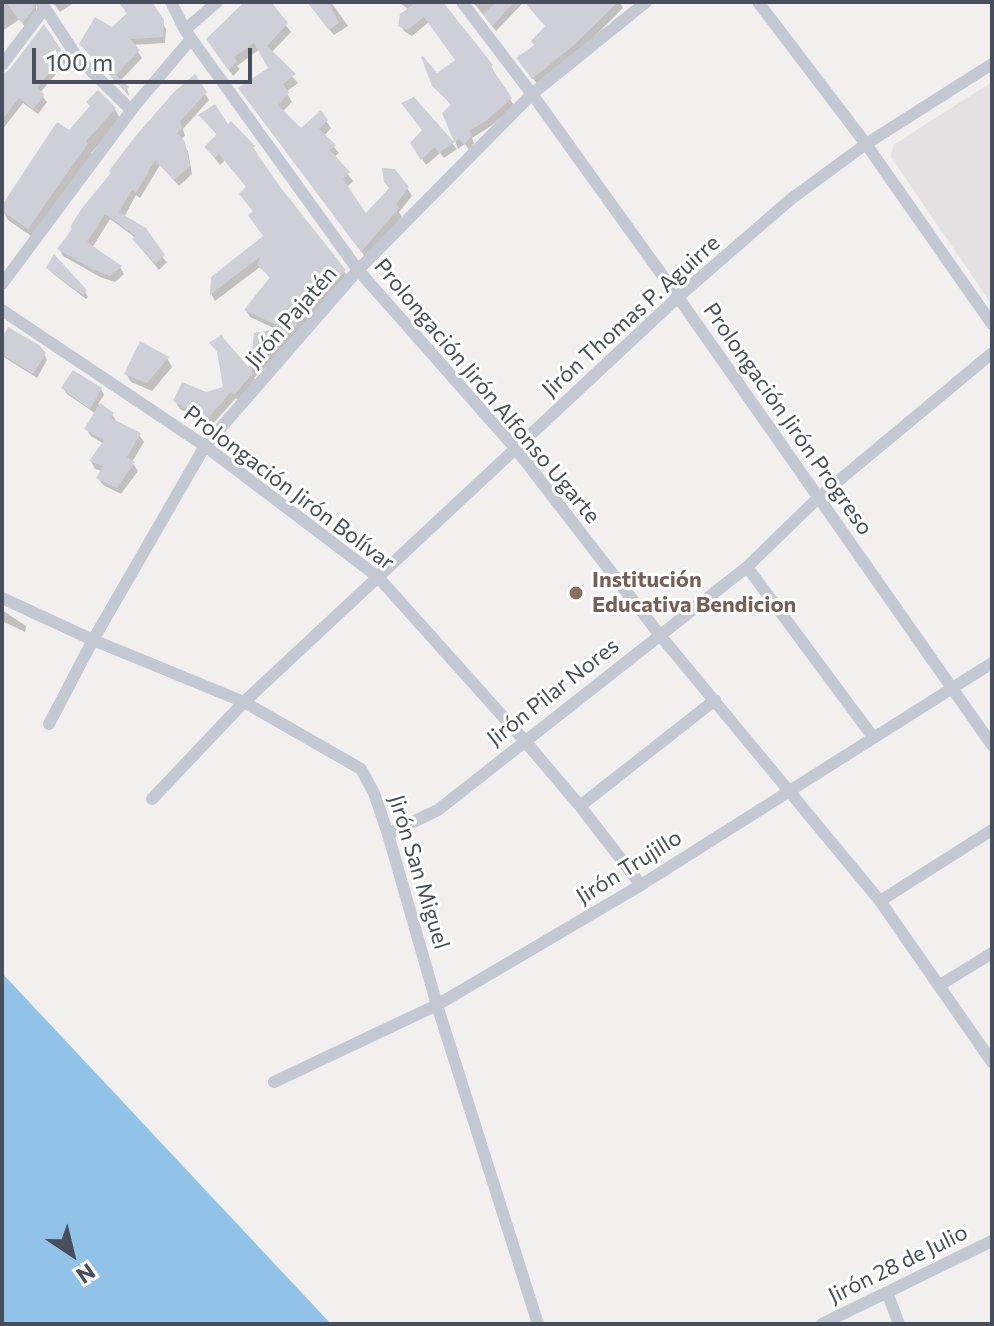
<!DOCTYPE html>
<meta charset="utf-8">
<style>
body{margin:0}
#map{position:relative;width:994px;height:1326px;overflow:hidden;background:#f2f0ef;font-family:Commissioner,sans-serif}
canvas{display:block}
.frame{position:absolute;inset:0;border:4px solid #484e5c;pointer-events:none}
.north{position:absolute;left:32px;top:1214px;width:80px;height:80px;-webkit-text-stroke:6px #fff;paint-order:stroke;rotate:145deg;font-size:22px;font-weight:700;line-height:32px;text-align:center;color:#484e5c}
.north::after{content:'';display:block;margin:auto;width:28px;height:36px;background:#484e5c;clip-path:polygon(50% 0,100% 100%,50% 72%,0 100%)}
.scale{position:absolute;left:32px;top:48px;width:220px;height:36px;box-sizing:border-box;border:4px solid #484e5c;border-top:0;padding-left:10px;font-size:24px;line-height:28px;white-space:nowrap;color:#484e5c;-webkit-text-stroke:6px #fff;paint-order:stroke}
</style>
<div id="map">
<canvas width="994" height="1326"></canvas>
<div class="frame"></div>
<div class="north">N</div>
<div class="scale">100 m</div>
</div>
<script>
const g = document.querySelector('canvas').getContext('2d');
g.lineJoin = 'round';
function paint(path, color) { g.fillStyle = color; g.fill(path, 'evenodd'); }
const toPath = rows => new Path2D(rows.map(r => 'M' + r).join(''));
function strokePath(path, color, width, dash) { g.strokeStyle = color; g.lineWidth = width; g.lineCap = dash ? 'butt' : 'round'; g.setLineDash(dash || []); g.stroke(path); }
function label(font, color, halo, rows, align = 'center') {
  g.font = font + ' Commissioner,sans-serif'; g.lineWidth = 6; g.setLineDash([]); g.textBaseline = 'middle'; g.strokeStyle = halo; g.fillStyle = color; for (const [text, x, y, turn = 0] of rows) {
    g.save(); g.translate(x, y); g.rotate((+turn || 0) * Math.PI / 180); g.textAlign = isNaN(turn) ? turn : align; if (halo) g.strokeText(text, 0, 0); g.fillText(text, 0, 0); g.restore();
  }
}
const education = toPath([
 [992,82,992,305,891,157,893,145]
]);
const water = toPath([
 [2,973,331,1324,2,1324]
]);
const shadow = toPath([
 [2,2,40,2,36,4,36,15,26,29,20,19,2,31],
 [52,2,70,2,72,4,60,12],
 [120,2,149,2,166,29,165,43,133,45,142,58,120,81,127,88,129,96,82,44,113,30,128,15],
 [245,2,268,2,291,32,271,53,298,83,286,92,292,102,282,112,301,131,326,121,331,128,324,136,339,153,334,157,353,181,346,188,365,217,407,188,412,196,399,212,402,217,366,258,245,96,271,68,260,49,237,66,240,69,233,76,213,47],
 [307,2,331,2,348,26,334,35],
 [399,2,440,2,491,66,514,106,491,126,472,138,474,143,469,150,465,144,458,149,445,113,452,106,434,85,437,76,457,61,429,22,412,36,405,32,400,25,409,10],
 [473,2,522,2,523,3,496,31],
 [528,2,620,2,623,8,578,53,538,85,523,66,546,27],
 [44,27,66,62,40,93,47,102,38,114,23,103,2,130,2,75,10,72],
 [195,77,209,100,183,129,185,136,180,140,188,151,192,174,179,186,160,165,140,198,136,195,124,217,167,262,159,270,139,246,137,239,110,219,92,248,120,267,124,274,115,282,100,277,63,256,59,249],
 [413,99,457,149,444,158,440,153,426,165,413,144,424,131],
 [115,109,121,120,91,153,93,155,34,238,8,220,2,209,69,132],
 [201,116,228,127,253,147,258,155,256,156,349,278,282,352,254,378,256,381,239,401,236,398,211,426,180,409,175,401,225,388,251,374,256,335,280,331,250,317,246,310,271,279,260,267,215,301,212,295,213,278,265,237,254,213,246,201,248,188,225,160,220,165,206,147,218,136],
 [49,268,85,292,88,297,86,299,52,273],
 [2,342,44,354,47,360,37,378,2,356],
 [167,358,172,367,152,391,131,382,126,374],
 [63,388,101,389,104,395,98,404,112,414,117,422,139,435,144,442,132,462,138,471,121,494,103,485,98,478,102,471,95,469,91,461,104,444,91,436,86,429,96,414,67,394],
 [2,610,26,626,25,632,2,621]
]);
const building = toPath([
 [6,2,32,2,34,8,22,24],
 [118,2,152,2,164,20,163,37,130,39,140,50,116,75,129,87,125,91,79,44,95,17,112,27,127,13],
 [244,2,271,2,288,23,267,46,296,74,283,84,289,93,278,105,301,128,321,110,328,120,319,129,336,145,330,150,350,172,343,179,366,213,389,188,384,182,382,168,395,169,409,187,396,204,399,208,361,252,238,88,268,68,254,43,234,57,237,61,228,70,206,39],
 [307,2,328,2,339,23,329,30],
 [417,2,443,2,493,65,491,67,512,98,487,120,469,131,472,135,464,145,459,139,439,153,435,147,421,160,410,143,422,130,401,103,414,97,454,142,442,113,451,104,432,86,421,57,423,56,437,73,455,60,424,17,407,30,398,26,400,14],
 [497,2,514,2,492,26,483,14],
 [524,2,618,2,574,45,532,79,516,58,534,45,531,41,545,26],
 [44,24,64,54,37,88,45,95,33,109,19,98,2,120,2,74,9,70],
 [195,74,207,92,180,121,182,128,177,133,185,142,190,166,174,180,155,160,136,193,132,190,119,212,146,228,165,255,155,264,132,239,136,236,105,214,87,242,122,266,110,276,94,270,57,249,72,229,70,227,82,208,111,173,109,171,133,139,174,92],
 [98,90,116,108,86,141,88,143,28,229,2,211,2,205,57,122,69,130,90,106,86,102],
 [215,104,228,124,231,121,255,146,253,148,281,188,346,270,278,345,251,370,253,373,234,395,231,392,207,419,173,401,182,382,206,392,223,387,217,352,209,343,221,335,250,369,254,333,283,328,244,310,270,277,257,265,261,256,210,295,211,277,263,236,248,215,253,211,239,194,246,187,219,154,215,158,204,147,217,134,198,115],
 [54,254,87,290,83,295,46,268],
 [8,327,39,345,46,353,33,374,2,354,2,338],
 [140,341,169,357,147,383,124,374],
 [73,370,102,388,90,409,61,388],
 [100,403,114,413,111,418,141,433,127,457,135,462,117,488,96,478,103,466,89,461,104,440,84,429]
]);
const street = toPath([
 [41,2,77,57,131,110],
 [171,2,185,30,358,270,516,449,659,634,880,901,992,1062],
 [462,2,532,94,678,297,992,745],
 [758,2,866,144,992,324],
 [185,30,217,2],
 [2,65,45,8],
 [2,284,136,104,191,39],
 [2,310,205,446,378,577,524,740,580,806,641,885],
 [747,567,873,737],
 [2,598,93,640,244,702,361,769,374,793,388,834,437,1005,538,1324],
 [49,724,93,640,205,446,358,270,532,94,646,2],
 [152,799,244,702,678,297,791,199,866,144,992,64],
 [580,806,715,700],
 [388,834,438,810,747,567,819,497,992,353],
 [880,901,992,830],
 [940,985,992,953],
 [274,1082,437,1005,641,885,992,663],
 [887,1292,899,1324],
 [822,1324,992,1241]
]);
const markers = [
 [576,593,8,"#8d6e63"]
];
const streetNames = [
 ["Jirón Thomas P. Aguirre",631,316,-42],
 ["Jirón Pajatén",291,317,-49],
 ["Prolongación Jirón Alfonso Ugarte",487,391,50],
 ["Prolongación Jirón Progreso",788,419,55],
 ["Prolongación Jirón Bolívar",289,488,37],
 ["Jirón Pilar Nores",553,692,-38],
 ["Jirón Trujillo",629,867,-32],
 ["Jirón San Miguel",419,872,73],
 ["Jirón 28 de Julio",898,1264,-26]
];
const educationNames = [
 ["Institución",592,580],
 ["Educativa Bendicion",592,605]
];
paint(education, '#e3e1e1');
paint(water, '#90c3e7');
paint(shadow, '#0003');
paint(building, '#cfd0d7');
strokePath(street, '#c4c8d3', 12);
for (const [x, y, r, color] of markers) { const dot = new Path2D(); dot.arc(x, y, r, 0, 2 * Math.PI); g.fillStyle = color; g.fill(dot); strokePath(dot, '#fff', 3); }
label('22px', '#484e5c', '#fff', streetNames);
label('bold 22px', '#785e54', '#fff', educationNames, 'left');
</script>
